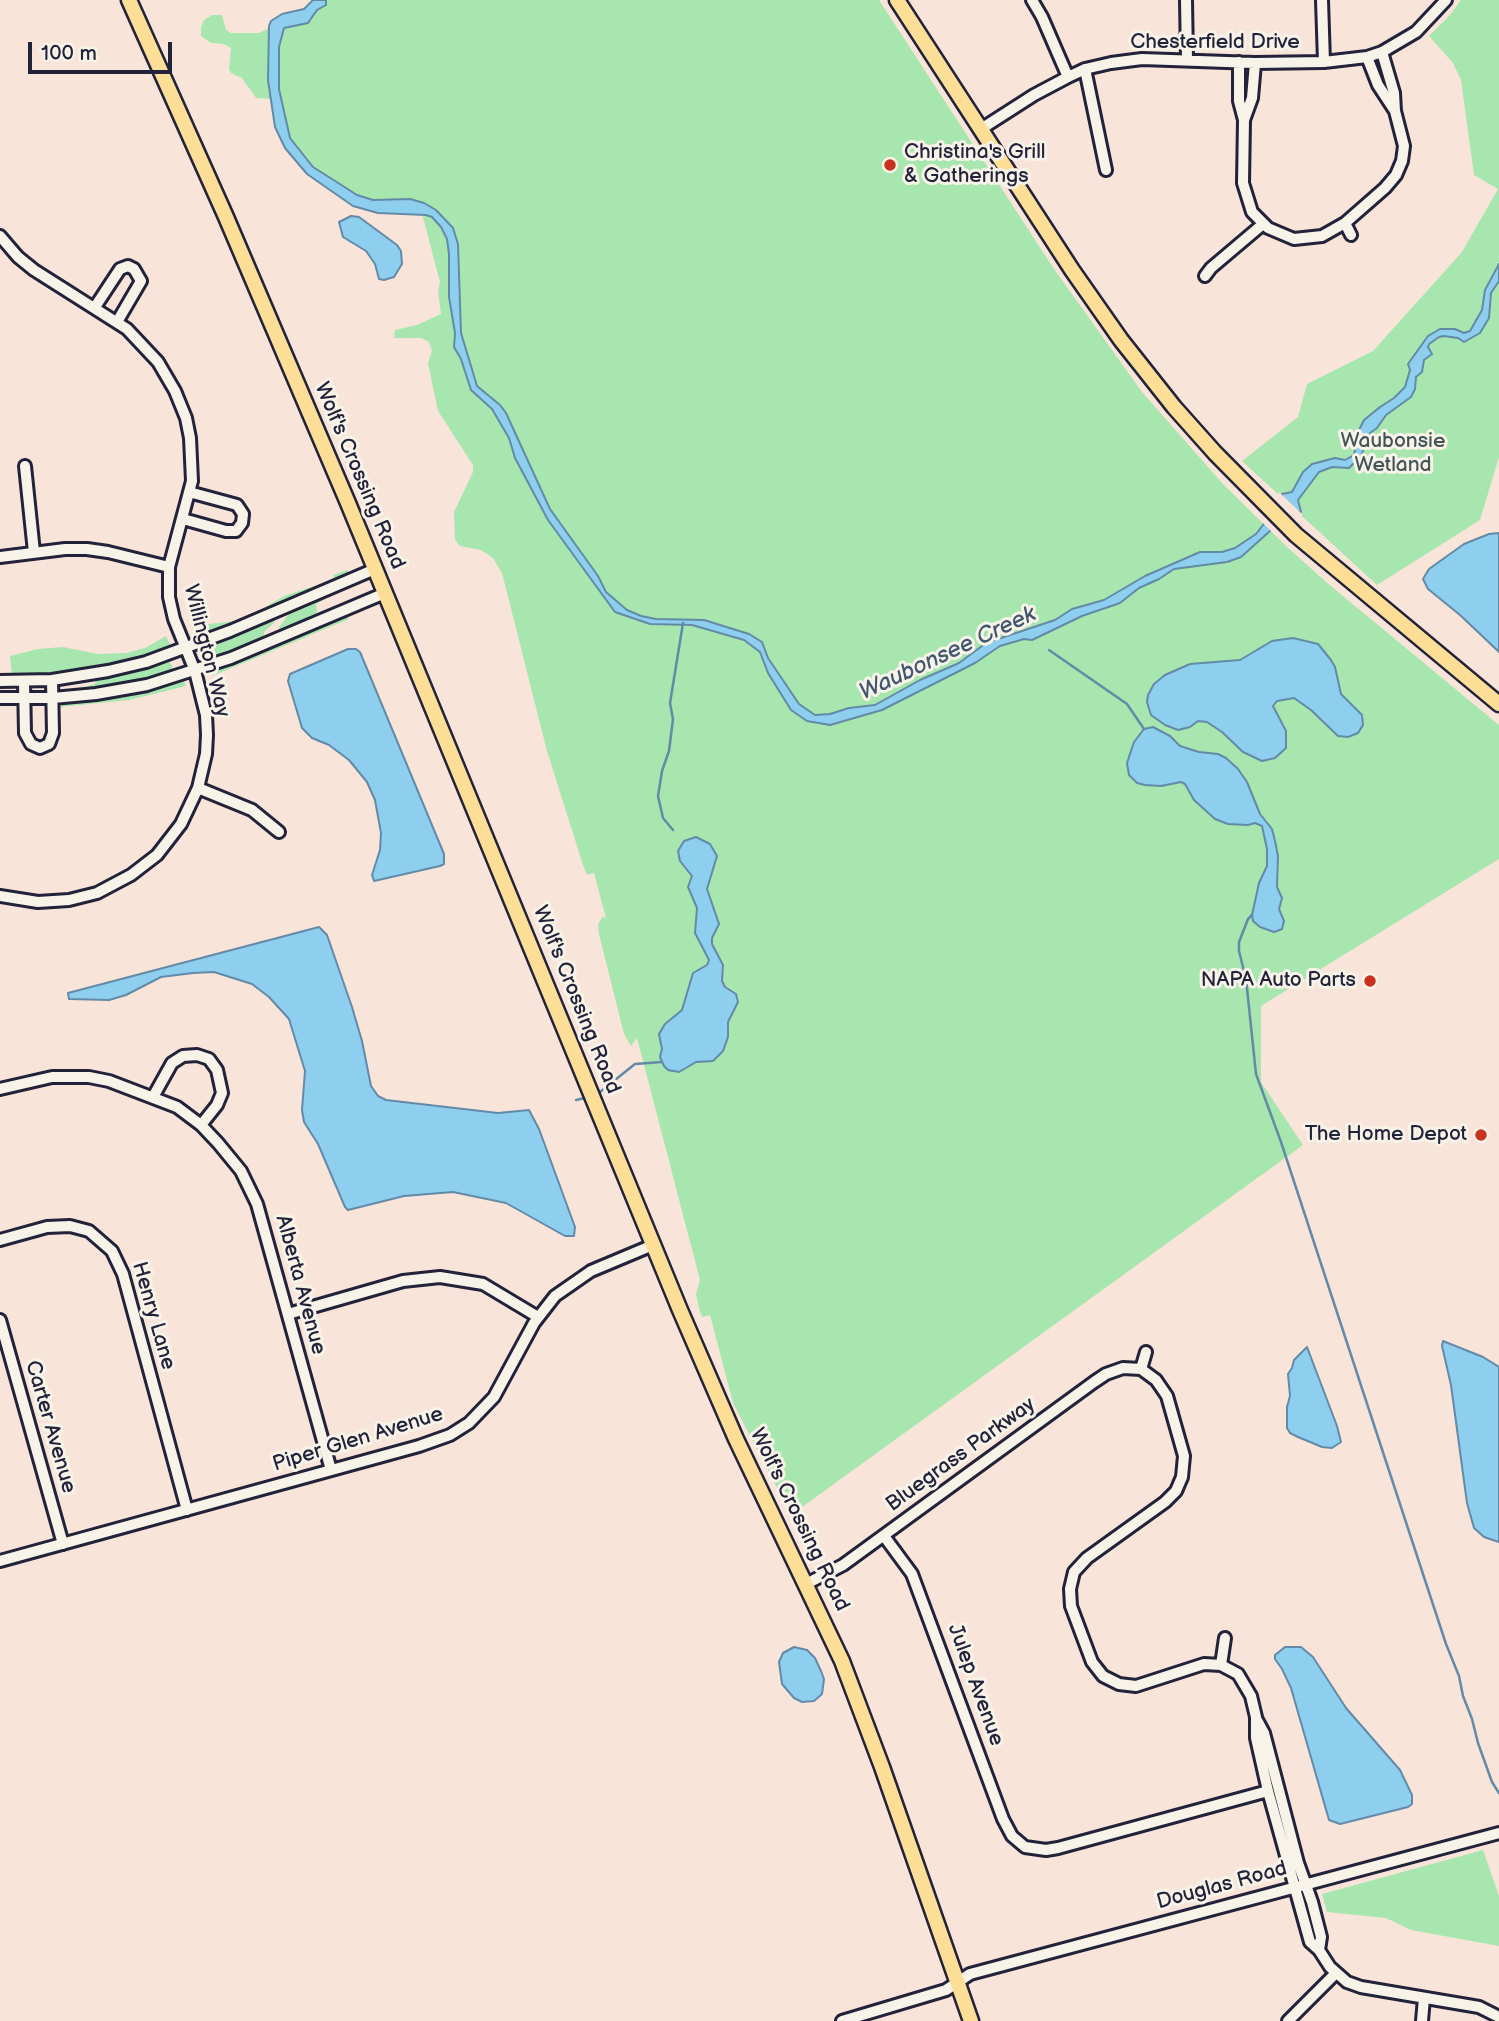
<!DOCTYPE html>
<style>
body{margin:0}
#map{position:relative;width:1499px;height:2021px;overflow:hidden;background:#f9e4da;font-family:"Balsamiq Sans",sans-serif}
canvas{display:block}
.scale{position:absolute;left:28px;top:42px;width:144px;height:32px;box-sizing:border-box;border:4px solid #22223b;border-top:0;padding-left:9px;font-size:21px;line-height:24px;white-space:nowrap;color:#22223b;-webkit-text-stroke:5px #f7f3e8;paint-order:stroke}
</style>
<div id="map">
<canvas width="1499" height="2021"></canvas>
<div class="scale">100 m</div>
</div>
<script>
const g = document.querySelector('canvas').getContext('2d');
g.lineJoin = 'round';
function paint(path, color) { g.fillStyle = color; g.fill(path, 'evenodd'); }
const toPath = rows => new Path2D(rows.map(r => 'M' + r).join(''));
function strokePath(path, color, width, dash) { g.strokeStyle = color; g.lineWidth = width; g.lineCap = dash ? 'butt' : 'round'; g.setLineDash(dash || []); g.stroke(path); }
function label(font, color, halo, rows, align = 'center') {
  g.font = font + ' "Balsamiq Sans",sans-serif'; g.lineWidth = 6; g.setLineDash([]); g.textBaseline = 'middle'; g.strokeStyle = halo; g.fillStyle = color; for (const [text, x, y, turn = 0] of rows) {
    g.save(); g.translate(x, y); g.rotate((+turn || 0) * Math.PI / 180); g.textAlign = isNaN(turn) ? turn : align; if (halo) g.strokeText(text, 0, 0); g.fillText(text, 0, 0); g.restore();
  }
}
const green = toPath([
 [326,0,879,0,1054,269,1142,392,1223,484,1286,546,1326,582,1499,725,1499,859,1261,1006,1261,1082,1303,1145,791,1515,733,1403,710,1315,702,1317,699,1308,696,1294,700,1280,637,1038,631,1046,624,1034,599,934,598,925,602,917,606,918,594,873,587,875,583,865,547,751,502,573,493,558,481,550,460,546,455,540,454,512,473,472,473,465,438,411,428,363,432,351,429,342,421,338,394,338,395,330,417,325,441,314,438,291,440,282,419,202,410,199,373,201,357,195,313,167,290,138,279,89,279,47,284,28,308,23,317,10,326,5],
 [1461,0,1499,0,1499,457,1480,520,1377,585,1242,461,1298,417,1307,384,1373,351,1462,252,1498,189,1474,175,1461,80,1453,63,1429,36,1450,15],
 [212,15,222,15,226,30,231,33,259,33,269,28,268,80,271,99,256,98,242,78,231,73,229,69,231,48,224,44,211,43,201,36,201,27,204,20],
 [347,570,349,573,346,576,331,583,197,638,193,626,235,621,255,613,284,596,332,580,334,579,333,575],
 [329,593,327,598,316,604,317,613,280,631,279,627,288,615,288,611],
 [345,613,349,619,212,676,211,671,213,669],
 [275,616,274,623,264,632,264,638,217,657,212,655,209,648,212,643],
 [166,636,171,647,167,651,115,665,57,674,12,676,10,656,38,649,63,647,98,654,126,653,145,648],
 [169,662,172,665,172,671,163,675,125,685,78,691,81,688,95,684,97,678],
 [180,680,184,680,186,686,129,700,60,707,68,701],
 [1483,1850,1499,1896,1499,1946,1411,1930,1386,1918,1327,1912,1322,1894]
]);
const water = toPath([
 [313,0,326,0,326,5,317,10,308,23,284,28,279,47,279,89,290,138,313,167,357,195,373,200,410,199,424,203,436,210,453,228,458,244,461,333,477,386,500,405,506,413,550,509,598,576,606,592,627,610,641,616,656,619,704,620,749,634,762,642,768,658,799,704,815,715,830,714,849,708,875,705,920,680,959,663,986,643,1055,620,1072,609,1104,600,1145,576,1200,552,1222,552,1235,548,1256,534,1277,507,1282,494,1292,492,1303,472,1312,464,1335,458,1345,460,1354,455,1359,430,1364,420,1380,407,1394,398,1405,387,1410,370,1408,364,1428,336,1440,329,1455,329,1464,333,1470,331,1482,310,1485,290,1499,264,1499,281,1491,293,1489,318,1480,333,1464,342,1458,338,1444,336,1439,337,1429,344,1428,347,1432,354,1424,360,1422,372,1416,377,1415,389,1411,397,1386,415,1377,428,1370,433,1361,456,1349,468,1332,467,1319,472,1298,500,1301,512,1280,522,1241,557,1227,562,1174,569,1159,579,1139,588,1120,603,1082,616,1032,640,1024,639,1000,646,975,663,882,710,830,725,807,721,791,710,768,673,760,652,744,640,692,625,650,624,615,612,548,520,515,458,509,438,499,421,492,409,471,390,461,359,454,347,455,333,449,297,449,254,447,239,441,227,432,217,426,215,378,213,353,206,307,174,285,148,275,127,268,80,269,26,271,21,282,14,304,9,313,0],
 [351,216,359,217,397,245,401,251,402,264,394,277,384,280,379,279,375,264,366,251,343,237,339,222,351,216],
 [1499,533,1499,652,1460,615,1428,589,1423,579,1429,569,1464,544,1489,534,1499,533],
 [1293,638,1318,644,1331,660,1335,667,1341,694,1362,715,1363,725,1358,733,1348,737,1338,736,1311,710,1294,698,1277,701,1273,706,1286,731,1286,748,1275,758,1262,761,1243,752,1222,732,1207,722,1198,721,1190,727,1178,730,1165,725,1151,715,1147,702,1148,695,1154,684,1165,675,1190,664,1240,660,1272,641,1293,638],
 [348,649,356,649,360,652,444,854,444,864,440,866,374,881,372,875,380,850,381,833,375,800,367,782,349,760,329,745,312,738,302,728,288,681,290,674,348,649],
 [1153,727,1170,736,1180,746,1199,752,1218,754,1226,758,1238,769,1247,782,1260,814,1272,829,1275,841,1278,856,1277,887,1282,898,1279,909,1284,921,1282,929,1274,932,1260,927,1253,921,1252,915,1259,883,1267,866,1267,849,1262,826,1255,823,1248,825,1228,824,1215,819,1194,800,1185,784,1181,782,1161,786,1145,785,1137,783,1129,775,1127,763,1134,742,1144,729,1153,727],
 [696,837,710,844,717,856,707,889,719,924,712,938,712,944,723,965,722,981,725,987,736,994,738,1002,728,1022,728,1037,723,1051,713,1061,696,1062,679,1072,668,1070,664,1066,660,1057,662,1049,659,1034,665,1024,682,1010,693,973,707,965,709,960,695,933,697,908,688,887,692,876,680,861,678,851,684,841,696,837],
 [319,927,327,935,352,1007,362,1041,371,1086,378,1096,386,1100,498,1113,529,1110,539,1129,575,1227,574,1236,565,1236,506,1203,453,1192,404,1196,348,1210,345,1207,318,1144,304,1122,302,1110,305,1071,289,1019,269,997,252,984,214,972,193,973,161,977,126,995,109,1000,69,999,68,993,319,927],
 [1443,1341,1483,1357,1499,1367,1499,1542,1484,1537,1474,1528,1467,1503,1451,1385,1442,1346,1443,1341],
 [1307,1347,1337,1426,1341,1442,1332,1448,1322,1447,1298,1437,1290,1433,1287,1428,1287,1407,1290,1396,1288,1374,1292,1368,1294,1360,1307,1347],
 [794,1647,807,1650,815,1658,821,1671,824,1679,822,1694,814,1701,802,1702,794,1698,782,1684,779,1662,783,1653,794,1647],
 [1285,1647,1301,1647,1313,1657,1346,1708,1400,1770,1412,1795,1412,1804,1408,1807,1340,1824,1329,1820,1291,1688,1282,1669,1275,1659,1275,1655,1285,1647]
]);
const pier = toPath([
 [1279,492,1303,515,1282,525,1273,533,1261,521,1274,505]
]);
const stream = toPath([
 [1049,650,1127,704,1144,729],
 [673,830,663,818,658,796,662,771,669,751,673,719,670,703,683,623],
 [1252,915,1248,919,1239,942,1239,951,1246,979,1256,1074,1281,1142,1446,1644,1459,1676,1463,1696,1472,1719,1478,1743,1492,1782,1499,1793],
 [600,1092,635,1064,662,1062],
 [576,1100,585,1098]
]);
const minor = toPath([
 [1032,0,1042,17,1068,77],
 [1186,0,1187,59],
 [1322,0,1324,62],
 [1382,52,1394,93,1395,111],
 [1239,62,1239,101,1244,120,1243,183,1252,212,1268,228,1294,239,1322,236,1345,223],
 [1085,69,1106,170],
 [1244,120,1252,98,1255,63],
 [981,129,1034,95,1068,77,1085,69,1111,63,1142,59,1255,63,1324,62,1367,57,1382,52,1416,32,1446,0],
 [1351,235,1345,223,1385,188,1396,175,1402,161,1404,146,1395,111,1378,85,1367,57],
 [0,236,18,257,34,270,127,329,158,362,175,391,186,418,190,438,192,481,169,567,169,597,174,619,195,671,206,715,207,735,206,754,198,788,181,824,157,855,131,875,97,893,69,900,38,902,0,896],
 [1205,276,1211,268,1263,224],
 [95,307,120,269,128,266,134,269,141,281,117,322],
 [25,466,34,552],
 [183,519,226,531,236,531,242,523,243,514,237,505,189,492],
 [0,557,65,549,87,549,108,552,169,567],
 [0,681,52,680,108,671,146,662,230,631,375,569],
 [24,682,25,733,31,744,40,748,49,744,53,733,52,680],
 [0,698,53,698,96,694,147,685,231,658,385,593],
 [198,788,252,810,279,832],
 [0,1089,52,1077,89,1077,109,1081,177,1107,201,1125,218,1143,241,1171,257,1204,331,1470],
 [153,1097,172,1063,183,1056,197,1055,209,1059,217,1070,222,1093,217,1105,201,1125],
 [0,1240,47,1227,70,1226,89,1231,112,1251,123,1274,187,1510],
 [288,1314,403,1281,440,1277,483,1284,538,1317],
 [0,1320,63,1544],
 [1141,1369,1146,1352],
 [884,1536,912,1574,1003,1819,1012,1836,1025,1847,1046,1850,1058,1848,1268,1791],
 [0,1561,419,1446,450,1435,469,1423,494,1397,534,1323,555,1296,591,1271,653,1245],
 [806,1584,843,1565,1094,1382,1106,1374,1123,1368,1141,1369,1156,1380,1167,1396,1184,1456,1182,1477,1176,1491,1165,1502,1087,1558,1074,1572,1070,1589,1071,1606,1092,1662,1103,1676,1119,1684,1136,1686,1204,1664,1221,1665,1238,1674,1251,1696,1256,1717,1256,1738,1268,1791,1310,1942,1319,1950,1330,1967,1347,1982,1361,1987,1479,2007,1499,2017],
 [1221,1665,1225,1638],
 [1257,1720,1264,1733,1298,1863,1312,1902,1321,1937,1319,1950],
 [842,2021,946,1990,970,1974,1499,1833],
 [1288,2021,1336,1973],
 [1422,2021,1424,1998]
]);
const major = toPath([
 [129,0,226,217,348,503,680,1310,736,1439,842,1661,882,1767,971,2021],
 [897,0,1072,270,1121,340,1174,407,1215,453,1296,535,1499,704]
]);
const markers = [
 [890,165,7,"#c8321e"],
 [1370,981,7,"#c8321e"],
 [1481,1135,7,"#c8321e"]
];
const streetNames = [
 ["Chesterfield Drive",1215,43],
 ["Wolf's Crossing Road",359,476,67],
 ["Willington Way",206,651,76],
 ["Wolf's Crossing Road",576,1000,68],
 ["Alberta Avenue",300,1285,75],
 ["Henry Lane",153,1316,74],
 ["Carter Avenue",50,1427,74],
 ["Piper Glen Avenue",358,1440,-17],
 ["Bluegrass Parkway",961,1455,-36],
 ["Wolf's Crossing Road",799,1520,64],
 ["Julep Avenue",975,1685,70],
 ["Douglas Road",1222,1886,-15]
];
const poiNames = [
 ["Christina's Grill",904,153,"left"],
 ["& Gatherings",904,177,"left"],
 ["NAPA Auto Parts",1356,981],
 ["The Home Depot",1467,1135]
];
const parkNames = [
 ["Waubonsie",1393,442],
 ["Wetland",1393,466]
];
const waterNames = [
 ["Waubonsee Creek",948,654,-25]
];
paint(green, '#a7e6ae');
paint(water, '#8ecfef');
strokePath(water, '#638aa7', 2);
paint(pier, '#f9e4da');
strokePath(stream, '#638aa7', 2.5);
strokePath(minor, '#22223b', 16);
strokePath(major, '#22223b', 19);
strokePath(minor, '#f7f3e8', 10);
strokePath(major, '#fcde96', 14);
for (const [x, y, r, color] of markers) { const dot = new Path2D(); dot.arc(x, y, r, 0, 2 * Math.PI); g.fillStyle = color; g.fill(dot); strokePath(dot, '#f7f3e8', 2.5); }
label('21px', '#22223b', '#f7f3e8', streetNames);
label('21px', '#22223b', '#f7f3e8', poiNames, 'right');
label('21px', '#435358', '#f7f3e8', parkNames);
label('italic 23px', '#425671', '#f7f3e8', waterNames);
</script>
